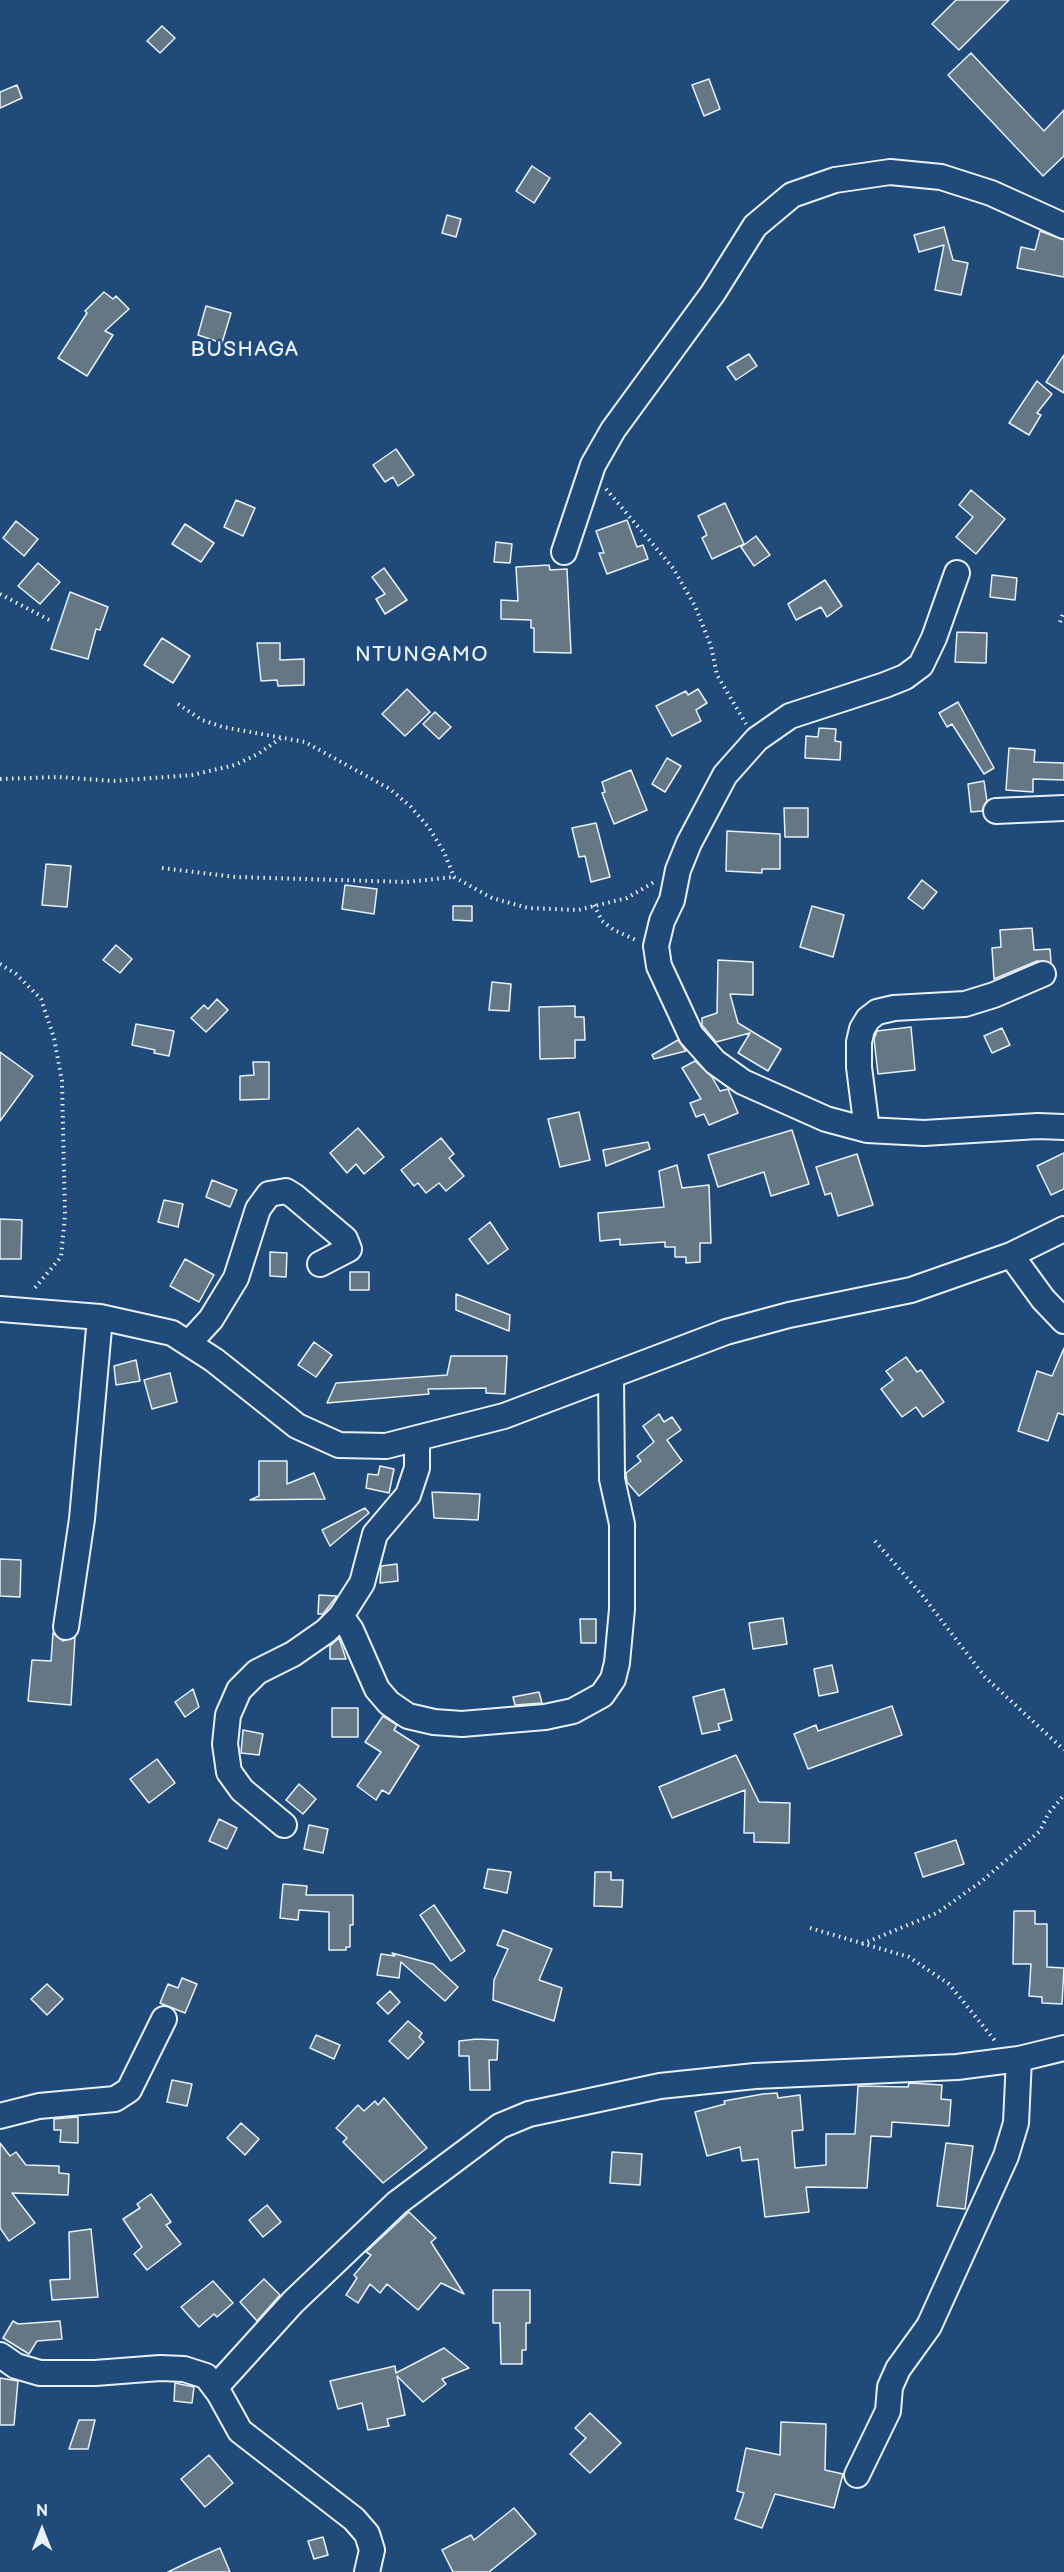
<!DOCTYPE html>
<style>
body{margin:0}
#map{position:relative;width:1064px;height:2572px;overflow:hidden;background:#1f4a7a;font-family:"Balsamiq Sans",sans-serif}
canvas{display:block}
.north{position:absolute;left:12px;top:2500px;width:60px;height:60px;-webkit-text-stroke:4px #1f4a7a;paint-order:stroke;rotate:0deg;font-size:16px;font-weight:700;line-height:24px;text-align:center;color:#e8f1f8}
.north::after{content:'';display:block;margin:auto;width:21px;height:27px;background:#e8f1f8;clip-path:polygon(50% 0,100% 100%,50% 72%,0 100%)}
</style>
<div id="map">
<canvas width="1064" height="2572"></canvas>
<div class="north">N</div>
</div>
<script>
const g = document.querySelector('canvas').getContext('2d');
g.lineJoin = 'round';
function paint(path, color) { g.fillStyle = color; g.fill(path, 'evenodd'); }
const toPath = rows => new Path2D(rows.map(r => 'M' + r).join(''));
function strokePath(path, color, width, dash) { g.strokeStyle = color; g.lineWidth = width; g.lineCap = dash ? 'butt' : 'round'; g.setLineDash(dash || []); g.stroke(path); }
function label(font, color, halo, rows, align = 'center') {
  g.font = font + ' "Balsamiq Sans",sans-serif'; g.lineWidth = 4.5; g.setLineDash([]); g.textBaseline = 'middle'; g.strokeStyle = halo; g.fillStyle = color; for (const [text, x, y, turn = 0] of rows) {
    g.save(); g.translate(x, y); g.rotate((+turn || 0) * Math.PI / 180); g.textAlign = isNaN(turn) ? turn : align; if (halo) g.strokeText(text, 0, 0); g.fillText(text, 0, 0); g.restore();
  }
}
const building = toPath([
 [956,0,1009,0,959,50,932,24,956,0],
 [162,26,175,38,160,53,147,41,162,26],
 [971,53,1044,131,1064,110,1064,156,1043,176,948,75,971,53],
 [709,79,720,109,704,116,692,85,709,79],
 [17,85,22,98,0,108,0,92,17,85],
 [532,166,550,178,534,203,516,191,532,166],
 [447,215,461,219,456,237,442,233,447,215],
 [944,227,953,260,968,263,961,295,935,290,944,245,919,252,914,235,944,227],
 [1040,231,1064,240,1064,277,1017,268,1021,247,1035,250,1040,231],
 [104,292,113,299,116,296,129,309,105,331,113,335,87,376,58,358,87,313,85,311,104,292],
 [206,306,231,313,222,343,198,335,206,306],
 [749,354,757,366,736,380,727,367,749,354],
 [1064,355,1064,393,1046,382,1064,355],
 [1037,381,1052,394,1037,413,1041,415,1029,435,1009,423,1037,381],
 [396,449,414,475,398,486,393,477,385,482,373,465,396,449],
 [971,490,1005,519,976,554,956,537,973,517,959,505,971,490],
 [236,500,255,508,243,536,224,527,236,500],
 [725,503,744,544,712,559,702,538,707,535,698,516,725,503],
 [627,520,637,547,643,545,648,559,607,574,599,553,604,553,596,531,627,520],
 [16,521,38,539,24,556,3,538,16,521],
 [185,524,214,543,201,562,172,544,185,524],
 [756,536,770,555,754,566,741,547,756,536],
 [496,542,512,544,510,563,494,562,496,542],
 [38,563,60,582,40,604,18,586,38,563],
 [549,565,550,570,567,569,571,653,534,652,534,628,531,628,531,620,501,619,501,600,518,601,516,567,549,565],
 [384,568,407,600,385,614,376,599,385,594,372,577,384,568],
 [992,575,1017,578,1015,600,990,597,992,575],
 [825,580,842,606,827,617,821,607,796,620,788,604,825,580],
 [70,592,108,607,100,630,96,629,88,659,51,649,70,592],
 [957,632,987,633,986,663,955,662,957,632],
 [162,638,190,656,173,683,144,665,162,638],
 [257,643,280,643,280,660,304,659,304,685,278,686,277,680,261,681,257,643],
 [407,689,430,712,405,736,382,714,407,689],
 [698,689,707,703,696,710,701,721,672,736,656,706,686,691,688,695,698,689],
 [958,702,994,768,984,774,952,724,947,727,939,713,958,702],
 [435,712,451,727,439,739,423,724,435,712],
 [819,728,836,729,835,741,841,742,840,760,805,758,806,736,818,737,819,728],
 [1009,748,1035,750,1034,762,1064,763,1064,780,1033,779,1033,792,1006,790,1009,748],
 [667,758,681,766,665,792,652,784,667,758],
 [631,770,647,810,614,824,602,793,605,792,602,782,631,770],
 [984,781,987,801,982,811,971,812,968,784,984,781],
 [784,808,808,808,808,837,785,837,784,808],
 [596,823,610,877,591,882,585,856,579,857,572,828,596,823],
 [727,831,780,834,780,869,762,869,762,873,726,871,727,831],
 [46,864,71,866,67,907,42,905,46,864],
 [922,880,937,892,923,909,908,898,922,880],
 [345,885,377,889,374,914,342,909,345,885],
 [453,906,472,906,472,921,453,920,453,906],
 [812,906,844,915,833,957,800,947,812,906],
 [1032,928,1034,950,1050,949,1051,963,1037,961,994,979,992,948,1001,947,1000,930,1032,928],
 [116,945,132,959,120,973,103,960,116,945],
 [718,960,753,962,753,995,730,994,738,1023,781,1049,768,1071,738,1053,750,1033,716,1042,702,1025,702,1018,717,1013,718,960],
 [492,982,511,984,509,1011,489,1010,492,982],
 [217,999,228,1010,206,1032,191,1018,204,1005,208,1009,217,999],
 [575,1006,575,1017,584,1017,585,1040,575,1040,575,1058,540,1059,539,1007,575,1006],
 [136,1024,174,1031,169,1056,154,1053,155,1050,132,1045,136,1024],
 [911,1027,915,1070,878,1074,874,1039,877,1031,911,1027],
 [1002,1028,1010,1045,992,1053,984,1036,1002,1028],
 [678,1040,686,1051,654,1059,652,1055,678,1040],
 [0,1052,33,1076,0,1121,0,1052],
 [695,1061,712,1077,720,1091,728,1089,738,1113,709,1125,704,1114,696,1117,690,1103,701,1099,682,1068,695,1061],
 [253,1062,269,1062,269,1099,240,1100,240,1076,254,1075,253,1062],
 [579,1112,590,1160,560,1167,548,1119,579,1112],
 [358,1128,384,1157,364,1174,356,1164,347,1173,330,1153,358,1128],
 [792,1130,809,1184,771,1196,764,1172,718,1187,708,1155,792,1130],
 [441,1138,454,1154,449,1158,464,1176,446,1191,439,1183,426,1193,418,1183,414,1186,401,1170,441,1138],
 [648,1142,650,1149,606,1166,603,1150,648,1142],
 [1064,1153,1064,1189,1051,1195,1037,1166,1064,1153],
 [857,1154,873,1205,838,1216,831,1193,825,1195,816,1167,857,1154],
 [677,1165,682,1188,709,1185,711,1243,700,1243,700,1262,686,1263,686,1257,675,1257,675,1247,665,1247,665,1242,620,1245,620,1239,600,1241,598,1213,664,1207,659,1171,677,1165],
 [212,1180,237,1190,230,1207,206,1197,212,1180],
 [164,1200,183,1204,178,1227,158,1222,164,1200],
 [0,1219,22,1220,21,1259,0,1259,0,1219],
 [490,1222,508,1249,488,1264,469,1239,490,1222],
 [270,1252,287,1253,286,1277,270,1276,270,1252],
 [185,1259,214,1275,199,1302,170,1286,185,1259],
 [350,1272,369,1272,369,1290,350,1290,350,1272],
 [456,1294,510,1315,509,1331,456,1310,456,1294],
 [314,1342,332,1355,316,1377,298,1365,314,1342],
 [1064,1348,1064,1415,1058,1413,1048,1441,1018,1431,1037,1371,1052,1376,1064,1348],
 [451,1356,507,1356,505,1394,486,1393,486,1388,428,1389,429,1394,327,1403,336,1383,447,1375,451,1356],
 [906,1357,917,1372,921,1370,944,1402,923,1417,916,1407,902,1417,881,1389,893,1380,886,1371,906,1357],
 [136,1360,140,1381,116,1385,114,1366,136,1360],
 [170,1373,177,1402,152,1409,144,1380,170,1373],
 [659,1414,664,1422,672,1417,681,1430,667,1440,682,1461,639,1496,627,1482,626,1473,641,1461,637,1456,654,1442,643,1426,659,1414],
 [259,1461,287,1461,287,1484,314,1473,325,1499,250,1500,259,1496,259,1461],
 [380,1466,394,1469,389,1493,366,1488,368,1474,378,1475,380,1466],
 [432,1492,480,1494,478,1520,434,1518,432,1492],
 [365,1508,369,1513,330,1546,322,1530,365,1508],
 [0,1559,21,1560,20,1597,0,1596,0,1559],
 [397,1564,398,1581,380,1583,381,1566,397,1564],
 [319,1595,337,1596,323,1614,318,1614,319,1595],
 [783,1618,787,1644,753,1649,749,1623,783,1618],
 [580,1619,596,1619,596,1643,581,1643,580,1619],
 [53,1633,63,1641,75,1637,71,1705,28,1701,32,1660,51,1661,53,1633],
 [339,1638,346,1659,330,1659,330,1646,339,1638],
 [832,1665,838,1692,819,1696,814,1669,832,1665],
 [193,1689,199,1707,185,1717,175,1702,193,1689],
 [724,1689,732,1720,718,1724,720,1730,702,1734,693,1697,724,1689],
 [539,1692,542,1703,515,1705,513,1697,539,1692],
 [892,1706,902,1735,808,1769,794,1734,816,1725,818,1731,892,1706],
 [332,1708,358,1708,358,1737,332,1737,332,1708],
 [383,1716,397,1725,394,1730,419,1746,389,1794,382,1790,376,1800,357,1786,381,1752,365,1742,383,1716],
 [243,1730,263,1734,259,1755,241,1753,243,1730],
 [736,1755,759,1802,790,1803,789,1843,754,1842,754,1833,744,1833,745,1790,672,1818,659,1787,736,1755],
 [157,1759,175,1783,149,1803,130,1779,157,1759],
 [299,1784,316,1799,303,1814,286,1800,299,1784],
 [219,1819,237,1828,227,1849,209,1841,219,1819],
 [309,1825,328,1829,323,1853,304,1849,309,1825],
 [956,1840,964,1864,923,1877,915,1853,956,1840],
 [488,1869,511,1872,507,1893,484,1888,488,1869],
 [595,1872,611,1872,611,1880,623,1880,622,1907,594,1906,595,1872],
 [283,1884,307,1886,306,1895,353,1895,353,1925,350,1925,350,1947,346,1947,346,1950,329,1950,329,1912,299,1910,298,1920,280,1918,283,1884],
 [434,1905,465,1951,451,1961,420,1915,434,1905],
 [1014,1911,1035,1911,1035,1924,1047,1924,1047,1967,1064,1968,1062,2004,1042,2003,1042,1997,1029,1996,1031,1964,1013,1964,1014,1911],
 [503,1930,552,1949,539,1980,562,1988,554,2021,493,2000,494,1980,508,1949,497,1945,503,1930],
 [392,1953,433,1964,458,1987,445,2001,401,1962,399,1978,377,1975,381,1954,395,1956,392,1953],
 [182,1978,197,1984,185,2013,160,2003,168,1984,178,1988,182,1978],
 [47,1984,63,1999,47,2015,31,1999,47,1984],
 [390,1991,400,2002,388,2014,377,2003,390,1991],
 [408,2021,422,2033,419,2037,424,2042,408,2059,389,2041,408,2021],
 [316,2035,340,2045,334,2059,310,2048,316,2035],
 [477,2039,498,2040,497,2060,489,2060,490,2090,470,2090,469,2056,459,2056,459,2041,477,2039],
 [172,2080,192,2084,187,2106,167,2102,172,2080],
 [909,2083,942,2085,941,2099,951,2100,949,2126,892,2122,891,2137,871,2136,867,2188,806,2187,809,2212,765,2217,758,2159,742,2161,740,2147,707,2156,695,2112,725,2104,724,2101,763,2094,777,2093,778,2098,800,2095,803,2130,792,2131,795,2168,826,2165,826,2134,855,2134,858,2086,908,2087,909,2083],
 [384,2098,427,2148,383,2183,343,2142,347,2138,336,2128,358,2105,364,2111,375,2101,378,2105,384,2098],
 [78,2117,78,2143,60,2142,61,2130,54,2130,54,2119,78,2117],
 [241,2123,259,2139,245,2155,227,2138,241,2123],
 [0,2143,10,2156,16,2152,26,2165,59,2166,59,2173,69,2174,68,2195,12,2193,35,2223,9,2241,0,2228,0,2143],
 [946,2143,973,2146,965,2209,937,2206,946,2143],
 [612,2152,642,2154,640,2185,610,2183,612,2152],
 [151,2194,171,2222,166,2225,181,2244,147,2270,134,2254,142,2247,123,2219,140,2208,137,2204,151,2194],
 [267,2205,281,2222,263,2237,249,2220,267,2205],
 [409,2212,436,2238,431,2242,464,2294,441,2283,418,2310,387,2284,380,2293,370,2284,358,2303,346,2295,357,2278,354,2275,371,2255,366,2252,409,2212],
 [91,2229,98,2297,52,2300,50,2280,70,2279,69,2232,91,2229],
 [264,2279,280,2295,257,2321,240,2302,264,2279],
 [213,2281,233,2303,217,2317,214,2314,199,2327,181,2307,213,2281],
 [493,2290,530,2290,530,2323,526,2323,526,2350,522,2350,522,2364,501,2364,500,2323,493,2323,493,2290],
 [13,2321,18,2324,60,2321,62,2339,37,2341,29,2354,3,2338,13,2321],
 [444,2348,469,2368,442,2379,446,2384,423,2402,397,2376,405,2415,387,2419,389,2426,368,2430,362,2403,338,2409,330,2381,395,2366,396,2373,444,2348],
 [0,2378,18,2381,14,2425,0,2425,0,2378],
 [175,2383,194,2387,192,2403,174,2401,175,2383],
 [590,2413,621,2443,590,2473,570,2454,586,2438,575,2428,590,2413],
 [79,2420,95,2420,88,2449,69,2449,79,2420],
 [781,2422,826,2424,825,2470,843,2474,834,2508,775,2494,762,2528,735,2519,744,2493,737,2491,746,2448,780,2455,781,2422],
 [209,2455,233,2483,205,2507,181,2479,209,2455],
 [514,2508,536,2534,489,2572,453,2572,442,2550,471,2535,474,2540,514,2508],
 [323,2537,328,2555,314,2559,308,2541,323,2537],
 [220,2548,230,2572,168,2572,193,2560,220,2548]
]);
const path = toPath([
 [606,489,673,568,695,606,711,646,717,675,746,724],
 [0,594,53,622],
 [1060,622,1064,611],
 [178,704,202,720,223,727,305,742,390,789,411,807,429,828,444,852,454,877,492,898,528,908,578,910,627,898,654,882],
 [0,779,59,777,113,781,192,775,235,765,258,754,281,738],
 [162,868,235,877,407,882,454,877],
 [594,905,602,921,614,930,638,941],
 [0,964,16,974,41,999,54,1038,62,1081,65,1215,61,1257,33,1290],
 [875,1541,922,1595,985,1677,1064,1750],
 [810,1928,909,1957,949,1984,996,2042],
 [862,1944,937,1913,982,1881,1040,1831,1048,1814,1064,1795]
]);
const minor = toPath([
 [564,552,593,465,613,430,713,293,755,226,792,195,835,180,890,172,941,177,991,193,1064,226],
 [957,573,934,638,921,665,905,677,885,685,790,716,757,739,725,775,689,843,678,870,672,900,662,921,656,946,659,966,691,1035,715,1062,743,1082,826,1119,867,1130,924,1133,1038,1126,1064,1127],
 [996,811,1064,808],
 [867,1130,859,1067,859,1042,862,1029,868,1019,877,1012,894,1008,965,1004,994,995,1043,974],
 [1011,1255,1043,1299,1064,1321],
 [0,1309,100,1317,172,1333,214,1360,297,1426,339,1445,386,1446,504,1416,726,1332,789,1315,911,1290,1011,1255,1064,1229],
 [189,1343,211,1319,236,1278,258,1209,269,1194,286,1191,294,1196,345,1239,349,1249,320,1264],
 [341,1616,351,1630,377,1689,389,1703,408,1716,434,1722,462,1724,545,1717,573,1711,602,1695,613,1679,617,1663,622,1609,622,1524,612,1479,611,1376],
 [66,1627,82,1519,100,1317],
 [284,1825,242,1790,229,1772,225,1744,228,1715,239,1690,257,1672,293,1654,326,1631,341,1616,362,1583,375,1534,408,1495,417,1468,417,1440],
 [0,2116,39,2106,115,2099,129,2090,164,2019],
 [0,2355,16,2366,40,2373,95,2373,160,2368,184,2369,206,2376,219,2393,240,2431,354,2519,367,2534,372,2550,367,2572],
 [215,2388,293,2302,397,2203,500,2126,529,2114,660,2086,755,2076,957,2067,1019,2059,1064,2048],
 [857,2475,888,2411,890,2387,898,2369,929,2326,1006,2156,1016,2123,1019,2059]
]);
const quarterNames = [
 ["BUSHAGA",245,351],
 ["NTUNGAMO",422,656]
];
paint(building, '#647785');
strokePath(building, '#e8f1f8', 1.5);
strokePath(minor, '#e8f1f8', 28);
strokePath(path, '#e8f1f8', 4, [1.5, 4.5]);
strokePath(minor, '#1f4a7a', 24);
g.letterSpacing = '1.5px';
label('21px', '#e8f1f8', '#1f4a7a', quarterNames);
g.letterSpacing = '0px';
</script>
